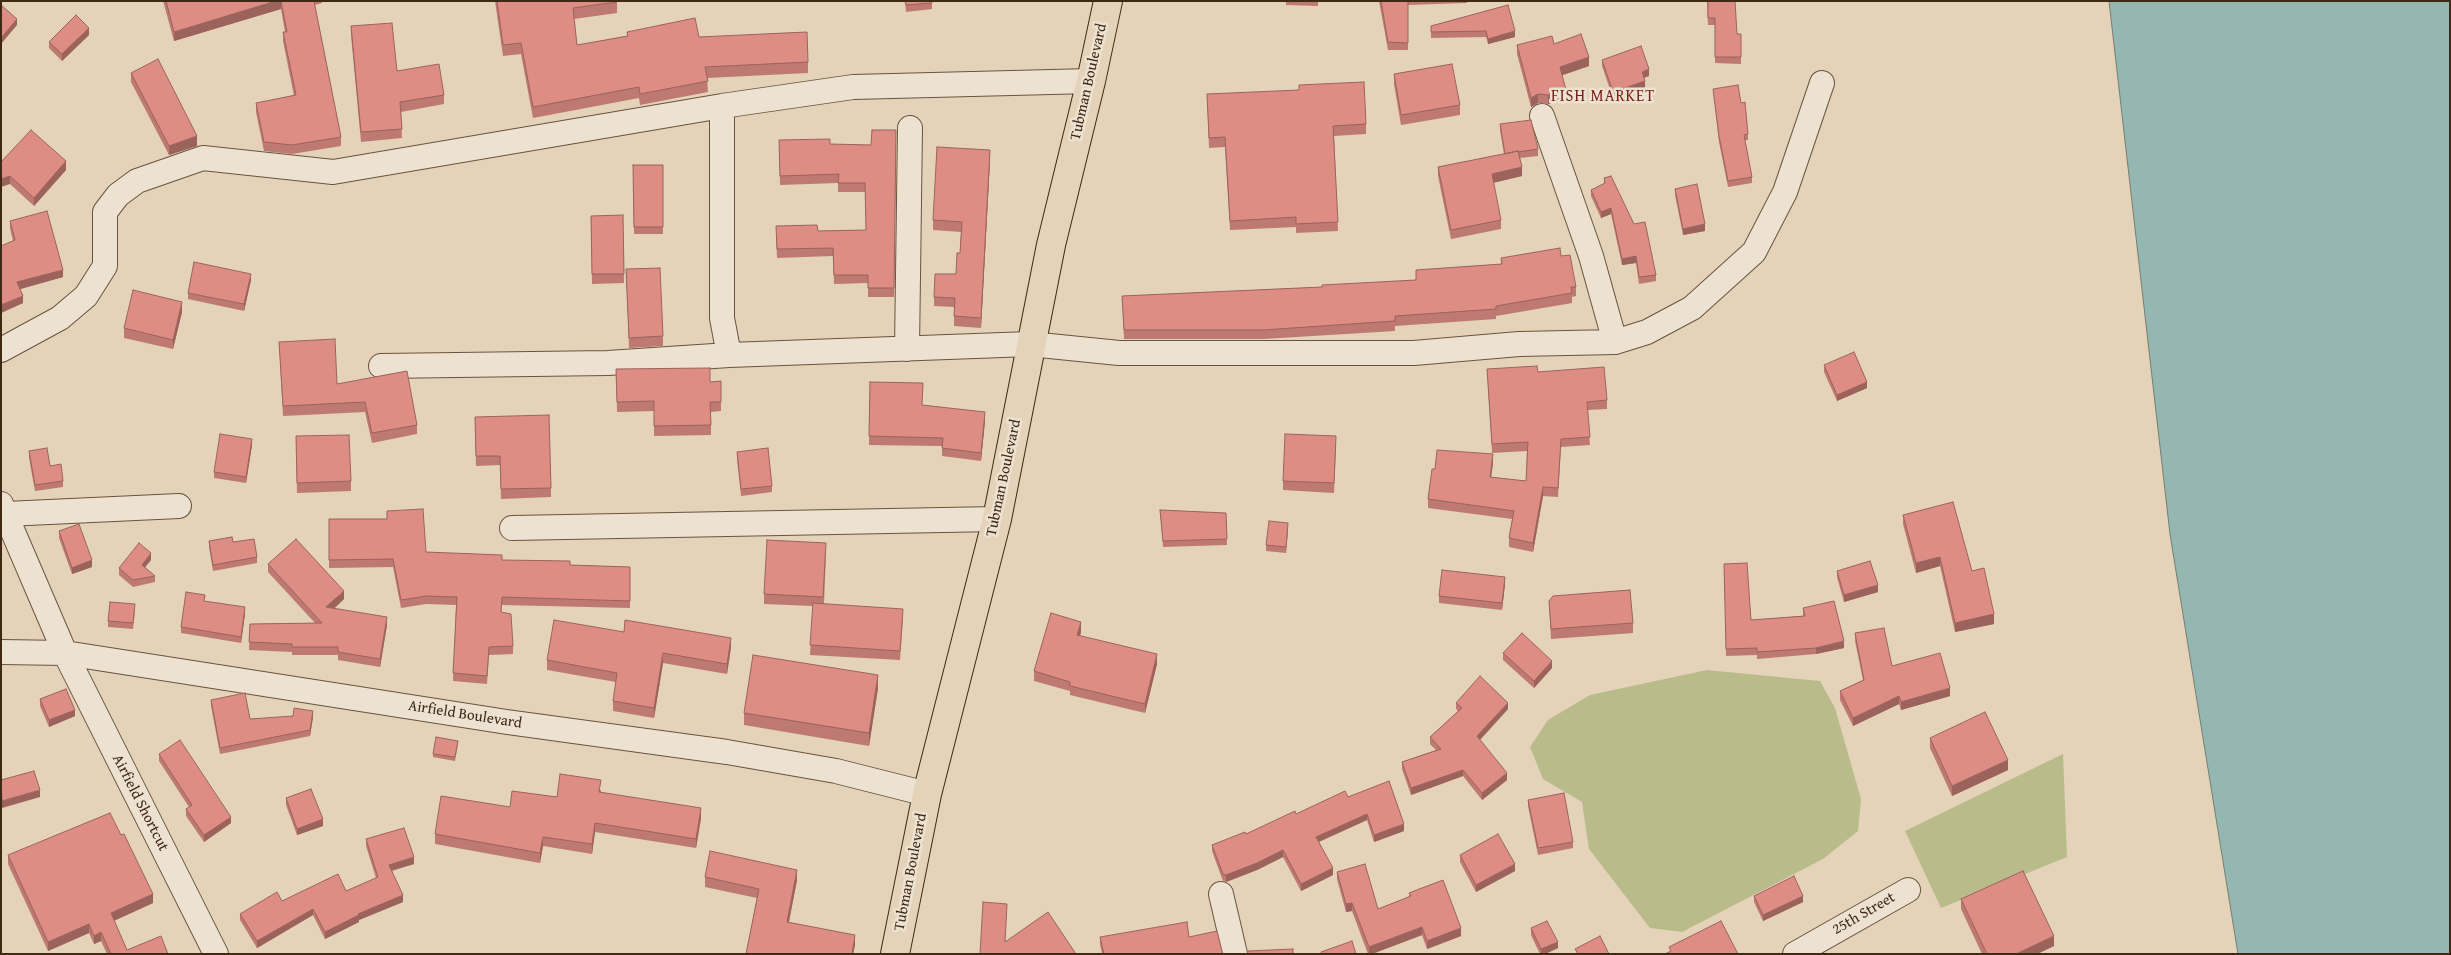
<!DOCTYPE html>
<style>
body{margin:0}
#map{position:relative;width:2451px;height:955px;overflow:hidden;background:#e4d3b8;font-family:"Gentium Book Plus",serif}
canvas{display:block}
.frame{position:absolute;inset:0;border:2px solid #3f2915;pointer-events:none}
</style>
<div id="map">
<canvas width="2451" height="955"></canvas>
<div class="frame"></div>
</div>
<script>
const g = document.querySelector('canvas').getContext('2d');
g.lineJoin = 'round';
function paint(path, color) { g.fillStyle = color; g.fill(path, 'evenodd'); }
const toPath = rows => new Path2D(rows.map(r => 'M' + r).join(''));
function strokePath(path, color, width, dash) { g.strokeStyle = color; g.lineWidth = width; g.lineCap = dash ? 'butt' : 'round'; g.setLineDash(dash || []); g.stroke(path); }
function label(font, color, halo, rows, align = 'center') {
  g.font = font + ' "Gentium Book Plus",serif'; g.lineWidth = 5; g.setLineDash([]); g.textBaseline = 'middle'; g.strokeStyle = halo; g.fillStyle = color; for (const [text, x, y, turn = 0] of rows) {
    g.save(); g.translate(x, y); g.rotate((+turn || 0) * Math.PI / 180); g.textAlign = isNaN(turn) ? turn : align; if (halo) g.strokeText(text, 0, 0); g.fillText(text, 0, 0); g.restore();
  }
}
const green = toPath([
 [1707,670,1820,681,1835,708,1861,799,1858,831,1823,859,1682,932,1650,928,1589,849,1582,802,1543,779,1530,747,1548,720,1590,695],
 [2063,754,2067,857,1941,908,1905,831]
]);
const water = toPath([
 [2109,1,2450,1,2450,954,2238,954,2170,534,2109,1]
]);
const minor = toPath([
 [722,106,722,318,729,355,1030,344,1119,353,1414,353,1519,344,1615,342,1647,332,1692,308,1754,252,1785,192,1822,83],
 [1542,116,1591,256,1615,342],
 [907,349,910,128],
 [1,350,60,318,86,296,105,266,105,212,118,195,137,181,203,158,333,172,722,106,853,87,1091,81],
 [381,366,608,363,729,355],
 [1,504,65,653,216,954],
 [6,514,179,506],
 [512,528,997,519],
 [1,652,65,653,507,722,727,752,836,771,927,794],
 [1221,894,1235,954],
 [1795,954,1908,890]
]);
const highway = toPath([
 [895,954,927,794,997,519,1051,245,1091,81,1108,1]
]);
const wall = toPath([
 [163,1,322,1,322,3,315,5,341,137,341,146,292,154,264,151,256,112,256,103,294,96,283,41,283,32,285,32,281,9,174,41],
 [495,1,617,1,617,13,574,19,577,45,627,36,627,32,699,37,808,62,808,73,707,78,708,92,640,105,639,98,533,118,521,54,503,56],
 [905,1,932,1,932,9,906,12],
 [1286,1,1318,1,1318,6,1286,5],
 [1379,1,1467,1,1467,3,1408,5,1408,50,1388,50],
 [1707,1,1737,34,1741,34,1741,64,1715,63,1715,25,1708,25],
 [1508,5,1515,37,1488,44,1486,37,1431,38,1431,26],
 [351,26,397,71,444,95,444,104,401,112,402,138,361,142,351,35],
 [89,35,62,61,49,48,49,42],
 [1554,44,1589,66,1562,75,1566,99,1548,104,1538,103,1531,107,1517,54,1517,45],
 [1602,60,1649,76,1644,78,1645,87,1613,98,1602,66],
 [131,73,197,146,169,155,131,82],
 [1394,74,1460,105,1460,115,1401,125,1394,84],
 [1713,89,1741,103,1748,134,1748,140,1745,140,1752,177,1752,183,1728,187,1719,142],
 [1207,94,1366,124,1366,134,1334,136,1338,231,1296,233,1296,227,1230,230,1225,147,1209,148],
 [1500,124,1538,149,1538,156,1520,158,1522,176,1493,183,1501,220,1501,229,1451,239,1438,176,1438,167,1504,154,1500,130],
 [896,130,894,297,868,297,868,283,834,284,833,256,777,258,776,235,818,231,866,230,865,192,838,192,838,183,780,185,779,140,830,144,871,145],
 [990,160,981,328,954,326,954,307,934,306,934,297,956,274,960,253,961,232,933,230,933,220],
 [1,162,66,170,34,206,10,184],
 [633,165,663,165,663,234,634,234],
 [1604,178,1656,275,1656,281,1639,284,1636,263,1622,265,1611,214,1601,218,1591,196,1591,190,1604,184],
 [1675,189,1705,231,1683,235,1675,195],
 [623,215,624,283,592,284,591,216],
 [10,221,63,277,20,289,23,303,1,313,13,241,10,228],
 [1561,256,1576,287,1576,296,1572,297,1572,303,1496,316,1496,319,1395,326,1395,331,1263,339,1124,339,1122,296,1322,287,1416,280,1416,270,1501,264,1501,258],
 [626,269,663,336,663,346,629,348],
 [251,280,244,311,188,299,188,293],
 [182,312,173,349,124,338,124,328],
 [279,342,337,384,417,425,417,434,372,443,365,412,283,416],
 [1824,365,1867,388,1837,401,1824,372],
 [616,369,710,382,721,381,721,411,711,412,711,435,654,436,654,411,617,412],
 [1487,369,1538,372,1607,400,1607,409,1587,410,1590,445,1561,447,1558,497,1543,496,1533,552,1509,547,1509,538,1512,519,1428,508,1428,499,1435,469,1493,463,1491,477,1526,481,1527,451,1492,453],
 [870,382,922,405,985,421,981,461,942,456,942,446,869,445],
 [475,417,551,488,551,497,501,499,500,465,476,466],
 [296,436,351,481,351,491,297,493],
 [252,445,246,483,214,478,214,472],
 [1336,446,1334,493,1283,490,1283,481],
 [29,451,50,466,63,481,63,487,35,491,29,458],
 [737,452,772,486,772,492,741,496,737,458],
 [1160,510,1226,513,1227,545,1163,547],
 [387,511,426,552,502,560,570,565,630,567,630,608,502,605,501,612,513,646,513,654,489,655,487,684,453,681,456,605,426,604,401,608,393,567,329,568,329,519,387,519],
 [1903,515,1972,571,1994,624,1955,632,1940,566,1916,573,1903,524],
 [1288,529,1286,553,1266,551,1266,545],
 [59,531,92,567,72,574,59,538],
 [209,541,233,542,257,557,257,563,213,571,209,547],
 [826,553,824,604,903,619,900,660,810,655,813,606,764,604,764,594],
 [151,560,145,567,155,576,155,582,133,587,119,575,119,568],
 [268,564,344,599,334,609,387,625,380,667,338,660,338,655,292,655,292,652,249,650,250,624,315,623,268,572],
 [1724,564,1751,620,1803,616,1803,608,1844,648,1816,654,1757,659,1757,655,1726,656],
 [1837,571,1878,592,1844,602,1837,577],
 [1505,584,1502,610,1439,603,1439,596],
 [1549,601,1633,623,1633,633,1551,639],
 [205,602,245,614,241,643,181,633,181,627],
 [135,611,133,629,108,627,108,621],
 [624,632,731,647,727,674,663,663,654,718,613,711,613,701,616,682,547,670,547,660],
 [1081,632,1080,636,1157,664,1145,713,1070,695,1070,691,1034,681,1034,671],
 [1855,633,1892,666,1950,696,1901,710,1899,704,1853,726,1840,700,1840,691,1863,680,1855,641],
 [1503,653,1552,668,1534,688,1503,660],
 [878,688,869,746,744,725,744,713],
 [40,699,75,716,49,727,40,706],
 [211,700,250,719,313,717,310,736,220,754,211,706],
 [1456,703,1508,709,1480,740,1507,780,1482,800,1463,776,1411,795,1402,769,1402,762,1436,750,1430,744,1430,737,1458,711,1456,709],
 [1930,738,2008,770,1952,796,1930,748],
 [458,744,455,761,433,757,433,754],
 [159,754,231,823,204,842,186,816,186,809,189,807,159,761],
 [601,790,601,792,701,818,696,848,595,832,592,854,543,846,540,863,435,844,435,834,510,807,557,797],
 [1348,797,1404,831,1374,842,1367,820,1319,842,1333,875,1301,891,1283,857,1257,870,1226,882,1223,881,1212,851,1212,845,1246,834],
 [286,798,323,826,297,835,286,805],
 [1528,800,1573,842,1573,848,1538,855,1528,806],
 [121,835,153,903,114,921,127,950,168,954,107,954,101,941,94,944,89,933,48,951,8,864,8,855],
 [366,839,414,864,392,871,403,902,359,920,359,922,325,939,313,915,257,948,240,920,240,914,282,901,346,891,376,878,366,846],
 [1460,855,1515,871,1476,892,1460,862],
 [1337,872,1378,909,1409,897,1409,893,1461,936,1427,949,1422,935,1372,954,1368,954,1352,911,1346,912,1337,879],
 [705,877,797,880,789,922,855,945,853,954,746,954,757,898,705,887],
 [1754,896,1803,902,1763,921,1754,902],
 [1961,899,2054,946,2037,954,1982,954,1961,909],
 [1531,928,1558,948,1545,954,1540,954,1531,935],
 [1100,937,1189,937,1222,951,1223,954,1102,954,1100,944]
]);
const shadedWall = toPath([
 [276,1,281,1,281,9,174,41,174,32],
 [17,19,17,25,1,44,1,38],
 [89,28,89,35,62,61,62,54],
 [1515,31,1515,37,1488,44,1488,39],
 [1589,57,1589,66,1560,76,1560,67],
 [1649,69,1649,76,1642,78,1642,72],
 [1645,81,1645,87,1613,98,1613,92],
 [1566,90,1566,99,1548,104,1548,95],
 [1538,94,1538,103,1531,107,1531,98],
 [197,136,197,146,169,155,169,146],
 [990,150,990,160,981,328,981,318],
 [66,161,66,170,34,206,34,198],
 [1522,167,1522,176,1492,183,1492,174],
 [10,176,10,184,1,187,1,179],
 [1611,208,1611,214,1601,218,1601,212],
 [1705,224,1705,231,1683,235,1683,229],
 [1636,256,1636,263,1622,265,1622,259],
 [63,270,63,277,17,290,17,282],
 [251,274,251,280,244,311,244,304],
 [23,296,23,303,1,313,1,305],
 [182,302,182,312,173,349,173,340],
 [1867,382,1867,388,1837,401,1837,395],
 [985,412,985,421,981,461,981,453],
 [252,439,252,445,246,483,246,477],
 [1493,454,1493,463,1490,485,1490,477],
 [1543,487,1543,496,1533,552,1533,543],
 [1288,523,1288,529,1286,553,1286,547],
 [151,553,151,560,142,571,142,565],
 [1940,557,1940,566,1916,573,1916,563],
 [92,560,92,567,72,574,72,568],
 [1505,577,1505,584,1502,610,1502,603],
 [1878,585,1878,592,1844,602,1844,595],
 [344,591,344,599,326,615,326,607],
 [245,607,245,614,241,643,241,637],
 [1994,614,1994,624,1955,632,1955,623],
 [387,617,387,625,380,667,380,659],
 [1081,622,1081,632,1077,645,1077,635],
 [731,638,731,647,727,674,727,664],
 [1844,641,1844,648,1816,654,1816,648],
 [663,653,663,663,654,718,654,708],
 [1157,654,1157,664,1145,713,1145,704],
 [1552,661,1552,668,1534,688,1534,681],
 [878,675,878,688,869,746,869,733],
 [1950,688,1950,696,1901,710,1901,702],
 [1899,696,1899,704,1853,726,1853,718],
 [1508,703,1508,709,1477,743,1477,736],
 [75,710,75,716,49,727,49,720],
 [313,711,313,717,310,736,310,730],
 [2008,760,2008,770,1952,796,1952,786],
 [1463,770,1463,776,1411,795,1411,788],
 [1507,773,1507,780,1482,800,1482,793],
 [40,790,40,797,2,808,2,801],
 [701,808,701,818,696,848,696,839],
 [1367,814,1367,820,1316,843,1316,837],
 [231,817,231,823,204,842,204,835],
 [323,819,323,826,297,835,297,829],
 [595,823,595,832,592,854,592,844],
 [1404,824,1404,831,1374,842,1374,835],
 [543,837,543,846,540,863,540,853],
 [1283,850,1283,857,1257,870,1226,882,1226,875],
 [414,857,414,864,389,871,389,865],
 [1515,864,1515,871,1476,892,1476,885],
 [1333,868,1333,875,1301,891,1301,884],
 [797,870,797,880,787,931,787,922],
 [153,894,153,903,111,922,111,913],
 [403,895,403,902,359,920,359,922,325,939,325,932,358,914],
 [1803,896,1803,902,1763,921,1763,915],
 [1352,903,1352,911,1346,912,1346,904],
 [313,909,313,915,257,948,257,941],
 [89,924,89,933,48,951,48,942],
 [1422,927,1422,935,1372,954,1369,954,1369,947],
 [1461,928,1461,936,1427,949,1427,941],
 [101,932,101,941,94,944,94,936],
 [855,935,855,945,853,954,852,954],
 [2054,936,2054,946,2037,954,2016,954],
 [1558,942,1558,948,1545,954,1541,954,1541,949]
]);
const building = toPath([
 [166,1,276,1,174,32,166,1],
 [281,1,314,1,341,137,292,145,264,142,256,103,296,95,283,32,287,32,281,1],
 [497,1,617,1,617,2,573,8,577,45,628,36,627,32,695,18,699,37,807,32,808,62,705,67,708,81,640,94,639,87,533,107,521,43,503,45,497,1],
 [905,1,932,1,932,3,906,5,905,1],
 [1381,1,1408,1,1408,43,1388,42,1381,1],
 [1708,1,1735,1,1737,34,1741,34,1741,57,1715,57,1715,18,1708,18,1708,1],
 [1,5,17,19,1,38,1,5],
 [1508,5,1515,31,1488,39,1486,31,1431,32,1431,26,1508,5],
 [76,15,89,28,62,54,49,42,76,15],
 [392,23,397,71,439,64,444,95,400,102,402,129,361,132,351,26,392,23],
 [1581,34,1589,57,1560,67,1566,90,1548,95,1538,94,1531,98,1517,45,1552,36,1554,44,1581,34],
 [1641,46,1649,69,1642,72,1645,81,1613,92,1602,60,1641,46],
 [158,59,197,136,169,146,131,73,158,59],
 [1452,64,1460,105,1401,115,1394,74,1452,64],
 [1364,82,1366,124,1333,126,1338,222,1296,224,1296,217,1230,221,1225,137,1209,138,1207,94,1299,90,1299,85,1364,82],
 [1738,85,1741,103,1745,102,1748,134,1744,135,1752,177,1728,181,1719,136,1713,89,1738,85],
 [1531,120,1538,149,1518,152,1518,151,1505,154,1500,124,1531,120],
 [31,130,66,161,34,198,10,176,1,179,1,162,31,130],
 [872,130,896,130,894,288,868,288,868,275,834,275,833,248,777,249,776,226,817,225,818,231,866,230,865,183,838,183,839,174,780,176,779,140,830,139,830,144,871,145,872,130],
 [937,147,990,150,981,318,954,316,955,298,934,297,935,274,956,274,957,253,960,253,962,222,933,220,937,147],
 [1518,151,1522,167,1492,174,1501,220,1451,230,1438,167,1518,151],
 [633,165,663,165,663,227,634,227,633,165],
 [1611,176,1634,224,1645,222,1656,275,1639,277,1636,256,1622,259,1611,208,1601,212,1591,190,1605,183,1604,178,1611,176],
 [1697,184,1705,224,1683,229,1675,189,1697,184],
 [47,211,63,270,17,282,23,296,1,305,1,246,15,240,10,221,47,211],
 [623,215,624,274,592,274,591,216,623,215],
 [1560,248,1561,256,1570,255,1576,287,1571,287,1572,293,1496,306,1496,309,1395,316,1395,321,1263,330,1124,330,1122,296,1322,287,1322,285,1416,280,1416,270,1502,264,1501,258,1560,248],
 [194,262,251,274,244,304,188,293,194,262],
 [660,268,663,336,629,338,626,269,660,268],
 [133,290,182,302,173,340,124,328,133,290],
 [335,339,337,384,407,371,417,425,372,433,365,402,283,406,279,342,335,339],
 [1854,352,1867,382,1837,395,1824,365,1854,352],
 [1537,366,1538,372,1604,367,1607,400,1587,402,1590,437,1561,439,1558,488,1543,487,1533,543,1509,538,1514,511,1428,499,1432,469,1435,469,1437,450,1493,454,1490,477,1526,481,1528,442,1492,444,1487,369,1537,366],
 [710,368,710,382,721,381,721,402,710,402,711,425,654,426,654,401,617,402,616,369,710,368],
 [870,382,923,383,922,405,985,412,981,453,942,448,943,438,869,436,870,382],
 [549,415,551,488,501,489,500,456,476,456,475,417,549,415],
 [220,434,252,439,246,477,214,472,220,434],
 [1285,434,1336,436,1334,483,1283,481,1285,434],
 [349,435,351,481,297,483,296,436,349,435],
 [47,448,50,466,61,464,63,481,35,485,29,451,47,448],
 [768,448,772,486,741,489,737,452,768,448],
 [1953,502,1972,571,1984,568,1994,614,1955,623,1940,557,1916,563,1903,515,1953,502],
 [423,509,426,552,502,555,502,560,570,561,570,565,630,567,630,601,502,597,501,612,511,614,513,646,489,647,487,676,453,673,457,597,426,596,401,600,393,559,329,560,329,519,387,519,387,511,423,509],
 [1160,510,1226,513,1227,539,1163,541,1160,510],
 [1269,521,1288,523,1286,547,1266,545,1269,521],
 [79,524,92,560,72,568,59,531,79,524],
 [232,537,233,542,254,539,257,557,213,565,209,541,232,537],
 [296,539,344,591,326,607,387,617,380,659,338,652,338,647,292,647,292,644,249,642,250,624,322,623,268,564,296,539],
 [767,540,826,543,823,597,764,594,767,540],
 [139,543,151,553,142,565,155,576,133,580,119,568,139,543],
 [1870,561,1878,585,1844,595,1837,571,1870,561],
 [1747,563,1751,620,1805,616,1803,608,1834,601,1844,641,1816,648,1757,652,1757,648,1726,649,1724,564,1747,563],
 [1442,570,1505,577,1502,603,1439,596,1442,570],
 [1630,590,1633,623,1551,629,1549,601,1553,596,1630,590],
 [186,592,205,595,204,601,245,607,241,637,181,627,186,592],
 [110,602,135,604,133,623,108,621,110,602],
 [813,603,903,609,900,651,810,645,813,603],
 [1051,613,1081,622,1077,635,1157,654,1145,704,1070,686,1070,682,1034,671,1051,613],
 [554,620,624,632,625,620,731,638,727,664,663,653,654,708,613,701,617,673,547,660,554,620],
 [1884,628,1892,666,1940,653,1950,688,1901,702,1899,696,1853,718,1840,691,1864,680,1855,633,1884,628],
 [1522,633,1552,661,1534,681,1503,653,1522,633],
 [753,655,878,675,869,733,744,713,753,655],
 [1480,676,1508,703,1477,736,1507,773,1482,793,1463,770,1411,788,1402,762,1441,749,1430,737,1462,708,1456,703,1480,676],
 [66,689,75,710,49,720,40,699,66,689],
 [245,693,250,719,293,716,294,708,313,711,310,730,220,748,211,700,245,693],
 [1985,712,2008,760,1952,786,1930,738,1985,712],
 [436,737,458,741,455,757,433,754,436,737],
 [180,740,231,817,204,835,186,809,192,805,159,754,180,740],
 [34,771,40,790,2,801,1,780,34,771],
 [560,774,601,780,599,792,701,808,696,839,595,823,592,844,543,837,540,853,435,834,441,796,510,807,512,791,557,797,560,774],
 [1389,781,1404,824,1374,835,1367,814,1316,837,1333,868,1301,884,1283,850,1257,863,1226,875,1223,874,1212,845,1245,832,1246,834,1295,811,1296,814,1345,791,1348,797,1389,781],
 [311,789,323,819,297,829,286,798,311,789],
 [1564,793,1573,842,1538,848,1528,800,1564,793],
 [110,813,121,835,124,834,153,894,111,913,127,950,161,936,168,954,111,954,101,932,94,936,89,924,48,942,8,855,110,813],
 [404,828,414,857,389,865,403,895,358,914,359,915,325,932,313,909,257,941,240,914,277,892,282,901,338,874,346,891,378,877,366,839,404,828],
 [1498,834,1515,864,1476,885,1460,855,1498,834],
 [710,851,797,870,787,922,855,935,852,954,746,954,759,889,705,877,710,851],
 [1365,864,1378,909,1411,896,1409,893,1443,880,1461,928,1427,941,1422,927,1369,947,1352,903,1346,904,1337,872,1365,864],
 [2023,871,2054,936,2016,954,1987,954,1961,899,2023,871],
 [1794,876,1803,896,1763,915,1754,896,1794,876],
 [983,902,1007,904,1005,942,1048,912,1076,954,980,954,983,902],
 [1547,921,1558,942,1541,949,1531,928,1547,921],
 [1721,921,1738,954,1665,954,1671,951,1669,947,1721,921],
 [1187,922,1189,937,1217,931,1222,951,1223,954,1104,954,1100,937,1187,922],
 [1600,936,1609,954,1578,954,1575,949,1600,936],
 [1352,941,1356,954,1322,954,1321,952,1352,941],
 [1293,949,1293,954,1247,954,1248,951,1293,949]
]);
const streetNames = [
 ["Tubman Boulevard",1089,82,-77],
 ["Tubman Boulevard",1004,478,-78],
 ["Airfield Boulevard",465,715,9],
 ["Airfield Shortcut",140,803,63],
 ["Tubman Boulevard",911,872,-79],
 ["25th Street",1864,914,-30]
];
const neighbourhoodNames = [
 ["FISH MARKET",1603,97]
];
paint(green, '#b9bb8b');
paint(water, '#95b7b1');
strokePath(water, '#737e73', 1);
strokePath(minor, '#68543e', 26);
strokePath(highway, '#3f2915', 30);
strokePath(minor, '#ede2d1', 24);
strokePath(highway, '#e4d3b8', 28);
paint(wall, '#be7972');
paint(shadedWall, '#9b635c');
paint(building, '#dd8d84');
strokePath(building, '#9b635c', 1);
label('15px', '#3f2915', '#ede2d1', streetNames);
g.letterSpacing = '1px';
label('16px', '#7a1f14', '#ede2d1', neighbourhoodNames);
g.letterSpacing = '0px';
</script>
